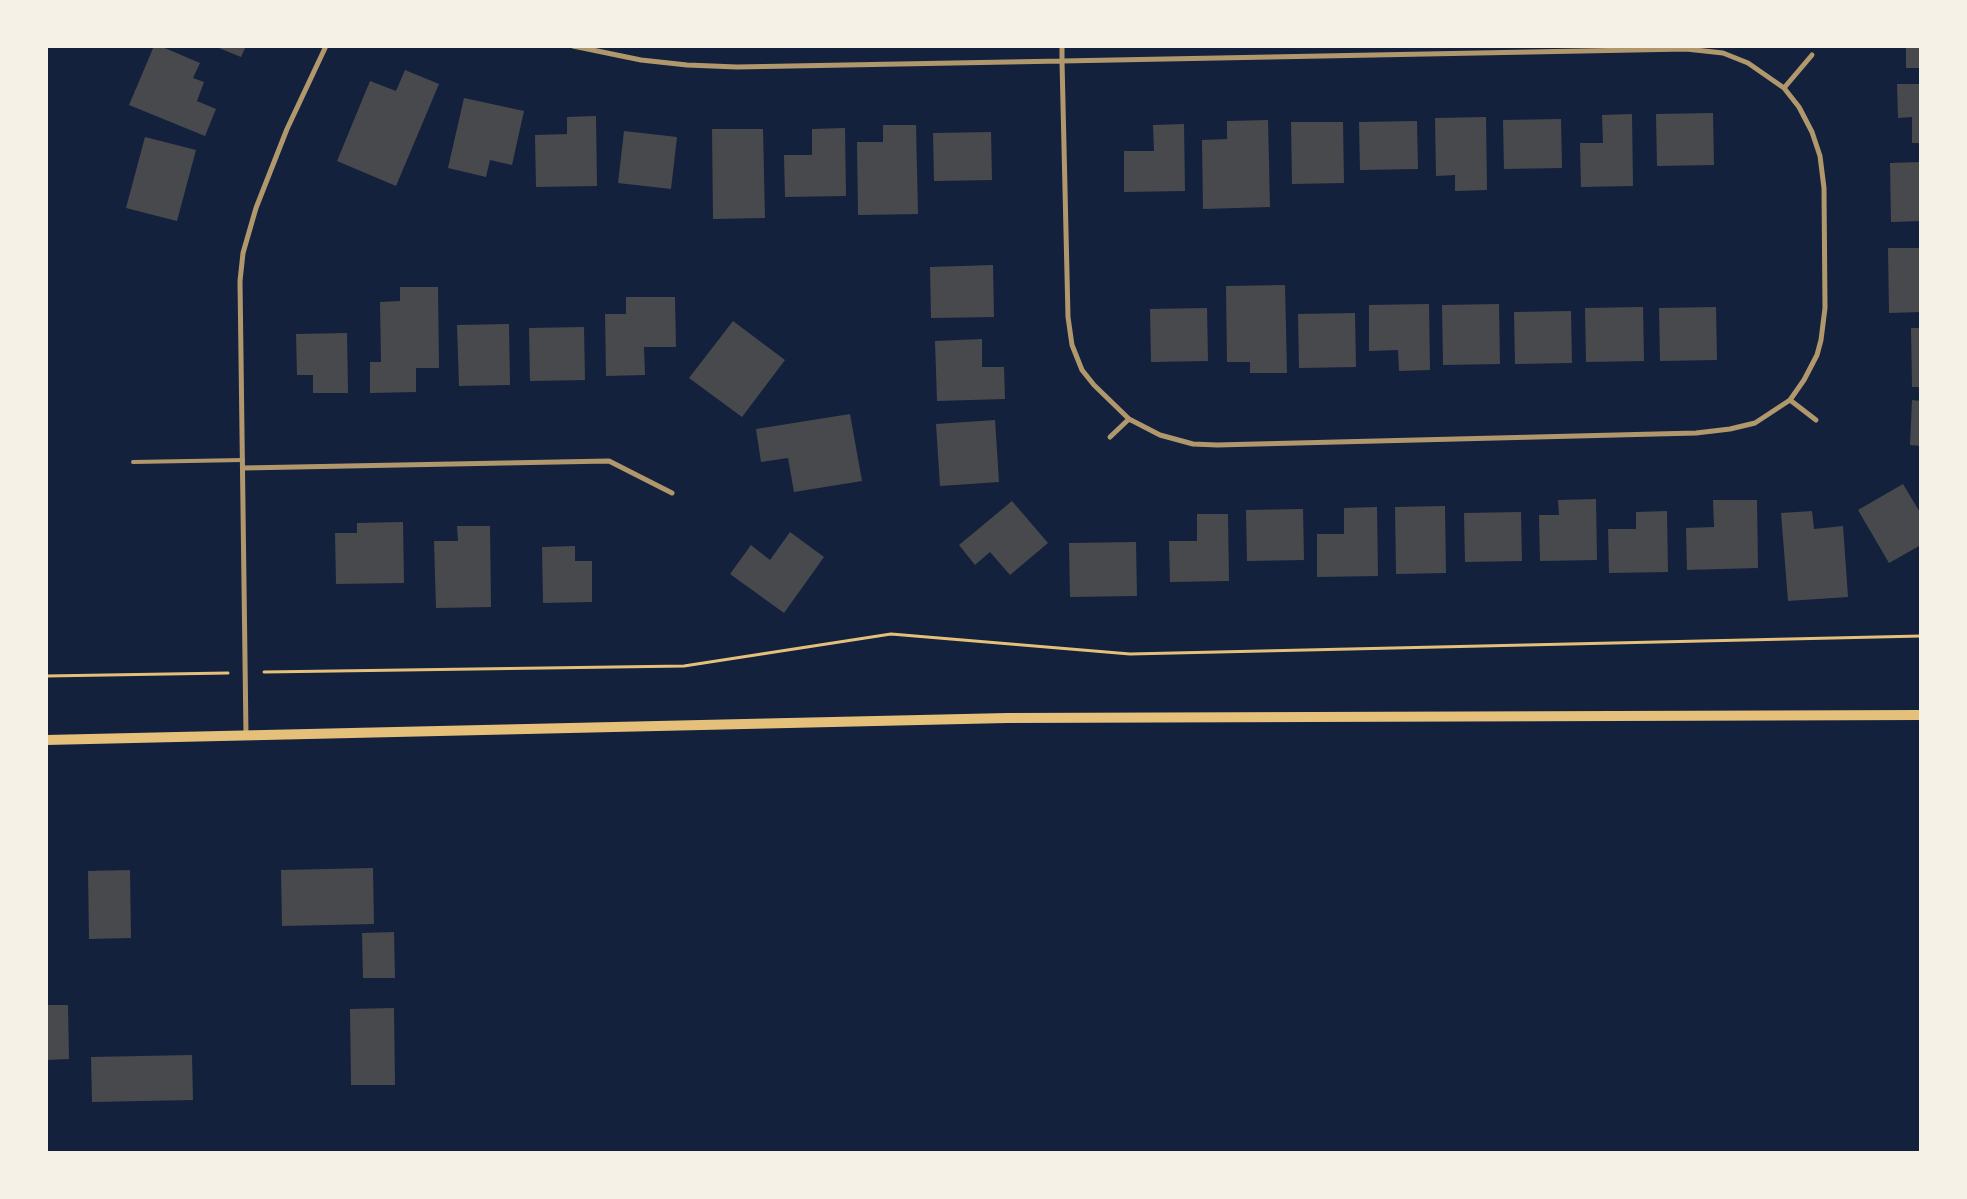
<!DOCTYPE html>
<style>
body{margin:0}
#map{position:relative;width:1967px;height:1199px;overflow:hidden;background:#14213d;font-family:"PT Sans Narrow",sans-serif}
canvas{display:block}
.frame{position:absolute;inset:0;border:48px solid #f6f1e7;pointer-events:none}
</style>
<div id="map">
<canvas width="1967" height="1199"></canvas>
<div class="frame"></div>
</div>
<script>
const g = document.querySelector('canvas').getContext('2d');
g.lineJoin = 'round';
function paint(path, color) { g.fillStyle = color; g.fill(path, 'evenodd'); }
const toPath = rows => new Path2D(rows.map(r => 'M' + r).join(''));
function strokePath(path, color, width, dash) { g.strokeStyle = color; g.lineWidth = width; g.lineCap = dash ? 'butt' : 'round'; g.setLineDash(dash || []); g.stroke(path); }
const building = toPath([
 [154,46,160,46,200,63,193,78,204,82,197,101,216,109,205,136,129,105],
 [214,46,246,46,241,57],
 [1906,46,1921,46,1921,68,1906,68],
 [405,70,439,84,396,186,337,161,370,81,396,91],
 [1897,84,1921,84,1921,143,1912,143,1912,117,1898,118],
 [464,98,524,111,512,165,490,160,486,177,448,168],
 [1713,113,1714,165,1657,166,1656,114],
 [1632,114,1633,186,1581,187,1580,143,1603,143,1602,115],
 [596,116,597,186,536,187,535,135,567,134,567,117],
 [1486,117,1487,190,1455,191,1455,175,1436,176,1435,118],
 [1561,119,1562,168,1504,169,1503,120],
 [1268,120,1270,207,1203,209,1202,140,1227,139,1227,121],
 [1417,121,1418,169,1360,170,1359,122],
 [1291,122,1343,122,1344,183,1292,184],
 [1184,124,1185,191,1124,192,1124,151,1154,151,1153,125],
 [883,125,916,125,918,214,858,215,857,142,883,142],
 [845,128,846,196,785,197,784,155,812,155,812,129],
 [712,129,763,129,765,218,713,219],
 [624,131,677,137,671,189,618,183],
 [991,132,992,180,934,181,933,133],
 [145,137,196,150,177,221,126,208],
 [1921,162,1921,221,1891,222,1890,163],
 [1888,248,1921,248,1921,312,1889,313],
 [993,265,994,317,931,318,930,267],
 [1285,285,1287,373,1250,373,1250,362,1227,362,1226,286],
 [400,287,438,287,439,368,416,368,416,392,370,393,370,362,381,362,380,302,400,301],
 [626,297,675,297,676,347,644,347,645,375,606,376,605,314,626,314],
 [1429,304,1430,370,1399,371,1398,350,1369,351,1369,305],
 [1499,304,1500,364,1443,365,1442,305],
 [1643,307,1644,361,1586,362,1585,308],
 [1716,307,1717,360,1660,361,1659,308],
 [1207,308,1208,361,1151,362,1150,309],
 [1571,311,1572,363,1515,364,1514,312],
 [1355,313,1356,367,1299,368,1298,314],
 [733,321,785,360,742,417,689,378],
 [509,324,510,385,459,386,457,325],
 [584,327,585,380,530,381,529,328],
 [1911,328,1921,328,1921,387,1912,387],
 [347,333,348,393,313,393,313,375,297,375,296,334],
 [982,339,982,367,1004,367,1005,399,937,401,935,341],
 [1912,400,1921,401,1921,446,1910,445],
 [850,414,862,481,794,492,788,458,761,462,756,429],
 [995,420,999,482,940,486,936,424],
 [1903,484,1921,514,1921,545,1889,563,1858,510],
 [1596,499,1597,560,1540,561,1539,515,1559,515,1558,500],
 [1713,500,1757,500,1758,568,1687,570,1686,528,1714,527],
 [1012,501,1048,543,1010,575,990,552,975,565,959,545],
 [1445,506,1446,573,1396,574,1395,507],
 [1377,507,1378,576,1317,577,1317,534,1344,534,1344,508],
 [1303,509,1304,560,1247,561,1246,510],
 [1667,511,1668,572,1609,573,1608,529,1636,529,1636,512],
 [1812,511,1814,529,1843,526,1848,597,1788,601,1781,513],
 [1521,512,1522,561,1465,562,1464,513],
 [1197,514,1228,514,1229,581,1170,582,1169,541,1197,541],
 [403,522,404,583,336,584,335,533,357,533,357,523],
 [457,526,490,526,491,607,436,608,434,541,458,541],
 [790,532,824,557,784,613,730,574,751,545,770,560],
 [1136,542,1137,596,1070,597,1069,543],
 [575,546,575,561,592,561,592,602,543,603,542,547],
 [373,868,374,924,282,926,281,870],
 [130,870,131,938,89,939,88,871],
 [394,932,395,978,363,978,362,933],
 [46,1005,68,1005,69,1059,46,1060],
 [394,1008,395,1085,351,1085,350,1009],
 [192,1055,193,1100,92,1102,91,1057]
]);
const path = toPath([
 [264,672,684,666,891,634,1130,654,1921,636],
 [46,676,228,673]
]);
const service = toPath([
 [133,462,243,460]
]);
const minor = toPath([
 [573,46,641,60,687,65,737,67,1062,61,1062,46],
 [1686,49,1723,53,1748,63,1784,88,1799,107,1812,132,1820,156,1824,188,1825,308,1821,340,1817,355,1804,380,1790,400,1755,423,1730,429,1696,433,1217,445,1193,444,1160,435,1129,419,1094,385,1082,370,1072,345,1068,317,1062,61,1686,49],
 [1784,88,1812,55],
 [1790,400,1816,420],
 [1110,437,1129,419],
 [243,468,609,461,672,493],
 [246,735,240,281,243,253,256,208,287,129,326,46]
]);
const secondary = toPath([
 [46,740,1007,718,1921,715]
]);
paint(building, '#48494c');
strokePath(path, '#e5c07b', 3);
strokePath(service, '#b1986c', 4);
strokePath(minor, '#b1986c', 5);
strokePath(secondary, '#e5c07b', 10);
</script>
